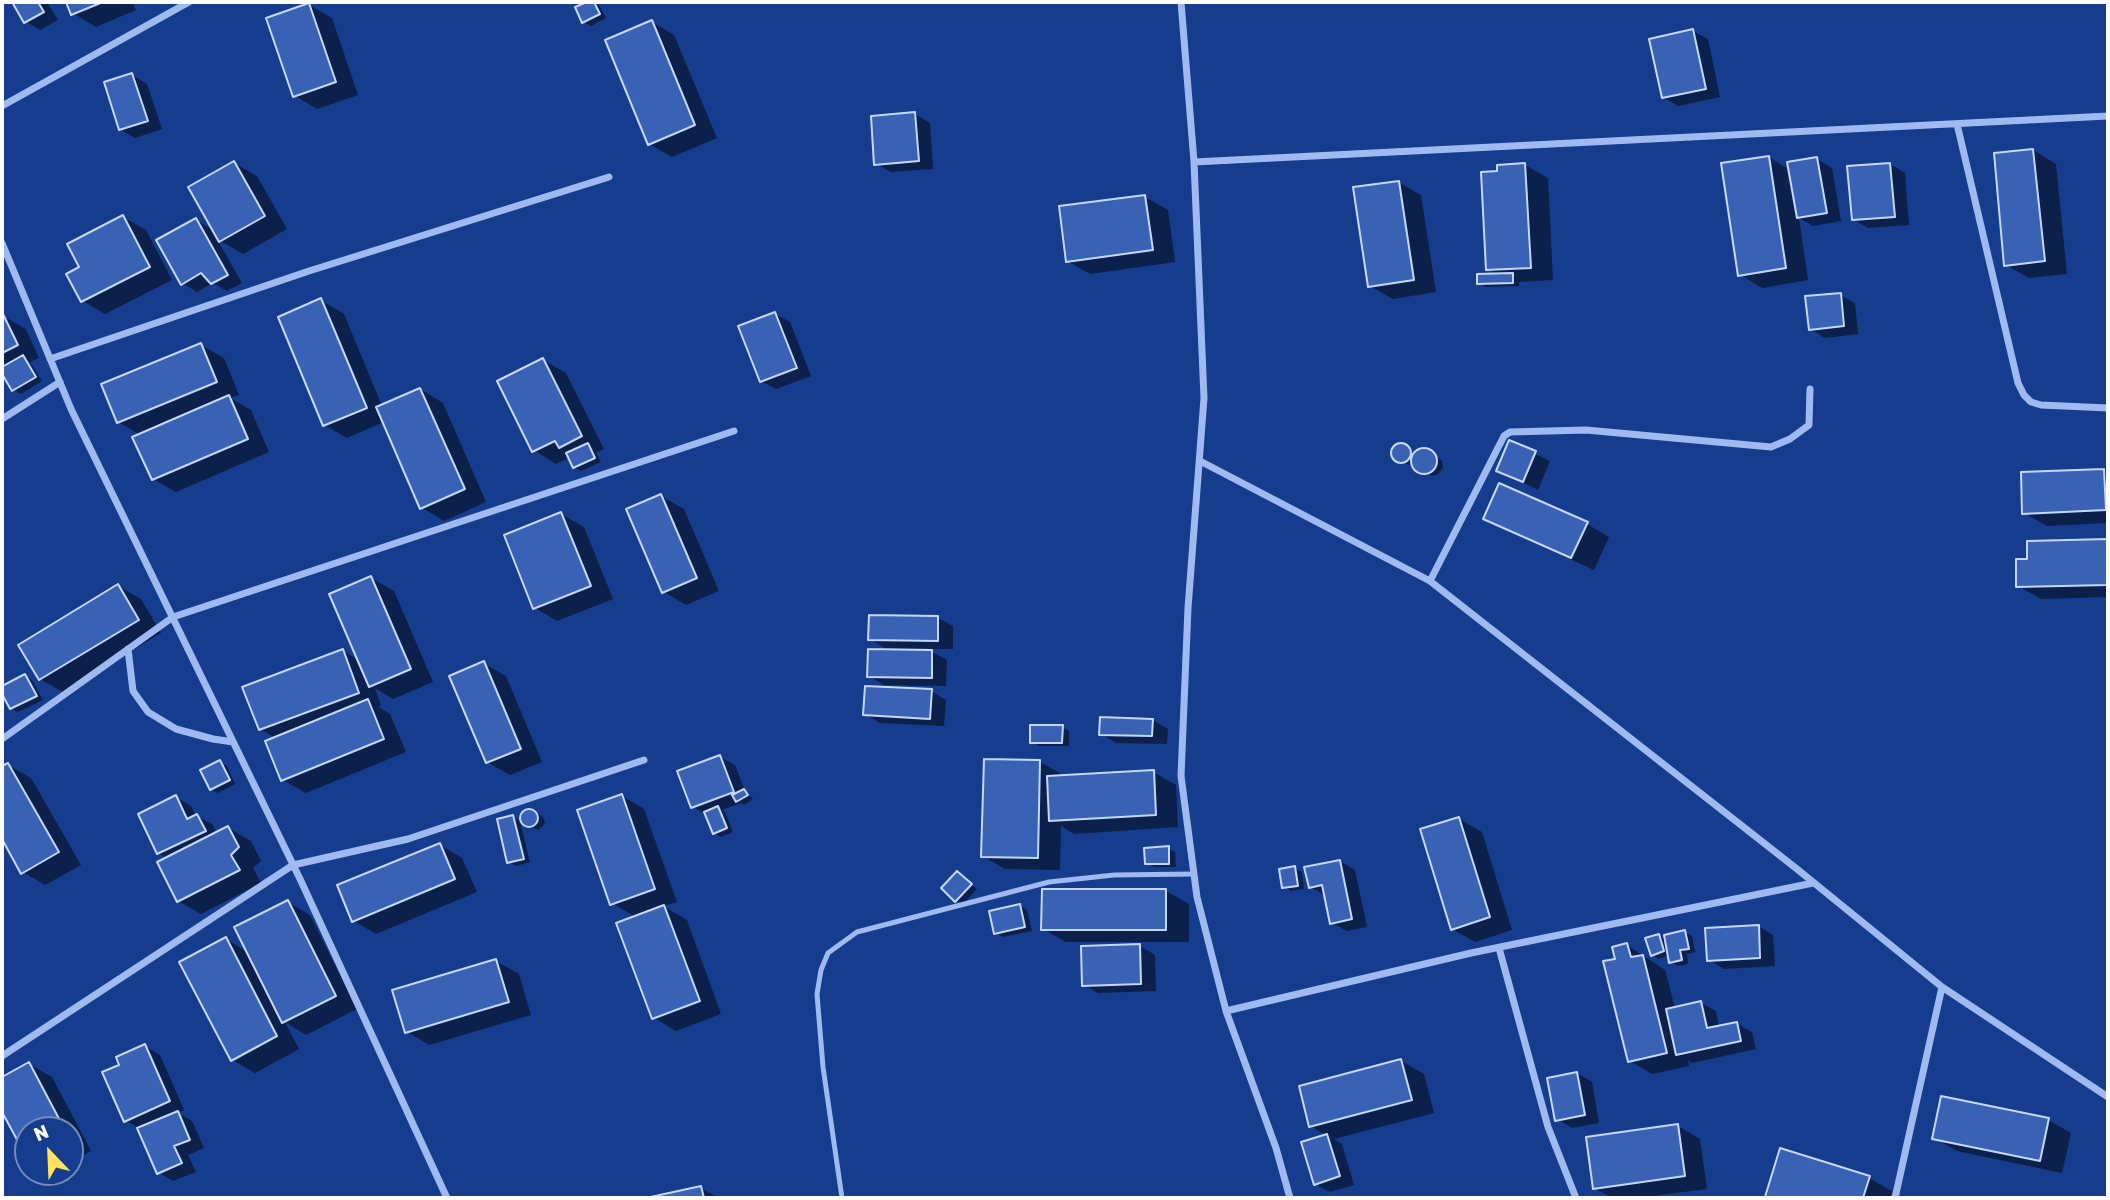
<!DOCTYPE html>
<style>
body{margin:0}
#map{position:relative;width:2110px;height:1200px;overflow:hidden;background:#153c8d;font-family:Rubik,sans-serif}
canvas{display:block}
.frame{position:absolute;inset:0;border:4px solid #fff;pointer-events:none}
.north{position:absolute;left:14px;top:1116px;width:70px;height:70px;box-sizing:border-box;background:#153c8d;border:2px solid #738abb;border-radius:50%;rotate:337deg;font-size:19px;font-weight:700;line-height:28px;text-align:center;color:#fff}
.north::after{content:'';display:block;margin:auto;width:24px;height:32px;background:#ffe25d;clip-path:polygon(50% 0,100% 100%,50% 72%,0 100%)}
</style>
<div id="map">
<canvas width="2110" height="1200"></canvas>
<div class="frame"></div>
<div class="north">N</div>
</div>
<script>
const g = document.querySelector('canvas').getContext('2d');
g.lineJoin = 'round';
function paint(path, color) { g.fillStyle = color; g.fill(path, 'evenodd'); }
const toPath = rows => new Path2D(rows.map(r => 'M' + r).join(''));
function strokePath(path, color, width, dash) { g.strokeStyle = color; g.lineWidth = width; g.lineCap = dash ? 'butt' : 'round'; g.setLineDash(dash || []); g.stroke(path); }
const shadow = toPath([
 [14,2,47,2,58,20,40,30,25,21],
 [68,2,132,2,136,10,96,27,73,13],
 [591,2,599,5,606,18,591,26,584,22,577,8],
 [309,5,332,18,358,95,317,109,295,96],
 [652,22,674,35,717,138,672,157,649,144],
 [1693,31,1708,39,1720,97,1678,106,1663,97],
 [132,75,147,84,162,129,135,138,120,129],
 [915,114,930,123,933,169,891,172,876,164],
 [2033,150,2056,164,2067,274,2029,278,2006,265],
 [1769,157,1790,170,1817,159,1832,168,1841,221,1813,226,1799,218,1808,280,1762,288,1739,274],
 [234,163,257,176,287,229,243,254,217,239,242,283,227,291,213,283,197,292,182,283,196,220,215,231],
 [1890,164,1905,173,1909,225,1868,228,1853,219],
 [1525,165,1548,178,1553,280,1519,282,1519,286,1486,287,1479,283,1498,275,1488,269,1499,173],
 [1398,182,1421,195,1436,292,1393,299,1370,286],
 [1145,197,1168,210,1175,262,1090,274,1067,261],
 [123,217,146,230,172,280,105,314,83,301,81,268],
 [1840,295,1855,303,1858,334,1825,338,1810,329],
 [321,300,344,314,382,406,420,389,443,403,486,502,444,521,422,508,384,422,347,438,324,425],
 [775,314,790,322,811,376,776,389,761,381],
 [3,316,26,329,39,358,30,362,42,381,21,394,14,390,5,375,2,376],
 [201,345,224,358,239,395,230,398,251,410,269,452,176,492,153,479,141,435,118,422],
 [543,360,566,373,604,449,596,453,601,462,581,471,574,467,570,457,556,464,534,450],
 [1510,442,1550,461,1538,490,1498,470],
 [1399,445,1404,445,1417,455,1418,452,1429,451,1442,461,1443,468,1438,474,1432,476,1415,466,1414,463,1411,465,1403,463,1395,458,1393,454],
 [2104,471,2108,473,2108,523,2047,526,2024,513],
 [661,496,684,509,719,591,686,605,664,592],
 [561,514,584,527,613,599,557,621,535,608],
 [1486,518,1587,524,1609,537,1594,570,1508,531],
 [2108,541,2108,597,2041,599,2018,586,2029,561,2029,543],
 [371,578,394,591,433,682,393,699,375,688,381,706,378,707,390,714,406,752,306,793,283,780,276,738,260,729,343,651,360,661],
 [118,586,141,599,161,633,63,692,40,679],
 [938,618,953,626,953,649,927,649,947,660,946,686,884,685,869,676,889,651,870,639],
 [483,663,506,676,542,762,510,775,487,762],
 [25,676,32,680,43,700,18,712,11,708,2,688],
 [931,691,946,700,944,726,880,723,865,714],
 [1153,720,1168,729,1167,744,1116,743,1101,734],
 [1062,727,1069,731,1069,746,1039,746,1032,742],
 [720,757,735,765,745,791,753,799,744,805,741,803,722,810,725,812,733,832,721,837,714,833,707,815,693,807],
 [985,760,1040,762,1063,775,1063,777,1153,772,1176,785,1178,827,1074,834,1061,826,1060,870,1005,869,983,856],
 [220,762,227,766,235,784,218,793,211,789],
 [8,765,31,778,81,865,45,885,23,872,2,836,2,768],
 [622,796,644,809,677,902,663,906,687,920,721,1014,676,1031,654,1018,636,917,612,903],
 [176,797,191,806,196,816,212,824,217,834,228,828,251,841,261,861,253,868,261,883,201,914,178,901,168,859,158,853],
 [529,810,542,816,545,821,544,825,538,830,523,823,522,818,524,812],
 [513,817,520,821,530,862,516,866,509,862],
 [1459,819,1482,832,1512,930,1475,942,1452,929],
 [440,845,462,858,477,892,376,934,354,921],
 [1168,848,1175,852,1176,867,1154,867,1147,863],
 [1340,861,1355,870,1367,927,1347,931,1332,923,1326,896,1310,887],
 [1295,868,1302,872,1304,889,1291,891,1284,887],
 [958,873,977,889,963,904,956,900],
 [1043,891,1166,891,1189,904,1189,942,1066,942,1043,929],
 [288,902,310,915,357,1009,306,1035,285,1022,299,1049,255,1073,232,1060,226,939,249,953],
 [1020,906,1027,910,1032,931,1003,937,996,933],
 [1758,926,1773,935,1775,966,1724,969,1709,960],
 [1685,932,1692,936,1695,952,1687,954,1688,964,1678,966,1671,962,1669,955,1659,959,1652,955,1658,936,1667,940],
 [1627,945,1665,970,1675,1008,1701,1003,1716,1011,1719,1027,1737,1024,1752,1032,1756,1049,1692,1063,1688,1060,1689,1066,1652,1074,1630,1061,1617,960],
 [1140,946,1155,955,1156,991,1098,993,1083,984],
 [496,961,519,974,531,1015,429,1045,406,1031],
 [145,1046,160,1055,184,1110,178,1113,192,1121,204,1148,188,1155,196,1172,173,1181,158,1172,140,1129,125,1120,121,1066],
 [1401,1061,1424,1074,1434,1113,1334,1139,1342,1144,1354,1185,1330,1192,1315,1184,1327,1136,1311,1126],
 [29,1064,52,1077,91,1151,70,1162,70,1130,28,1130,28,1157,2,1108,2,1079],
 [1577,1073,1592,1082,1599,1123,1572,1128,1557,1119],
 [2048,1120,2071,1133,2062,1173,1957,1151,1934,1138],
 [1678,1126,1700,1139,1707,1189,1636,1198,1613,1198,1594,1188],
 [1869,1178,1892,1191,1890,1198,1772,1198,1767,1196],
 [701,1188,719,1198,654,1198]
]);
const building = toPath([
 [12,2,38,2,44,12,24,23,12,2],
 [66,2,103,2,71,15,66,2],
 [587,2,594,2,600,14,582,23,575,7,587,2],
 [309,3,336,82,293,97,266,18,309,3],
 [652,20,695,125,648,145,605,40,652,20],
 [1693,29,1706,89,1662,98,1649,39,1693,29],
 [132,73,148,121,119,130,104,82,132,73],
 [915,112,919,161,874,165,871,116,915,112],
 [2033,149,2045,261,2004,266,1994,153,2033,149],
 [1769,156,1786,268,1738,276,1721,163,1769,156],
 [1817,157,1827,213,1797,218,1787,162,1817,157],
 [234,161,265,216,219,242,188,187,234,161],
 [1525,163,1531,268,1486,270,1481,172,1497,171,1497,165,1525,163],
 [1890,163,1895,217,1852,220,1847,166,1890,163],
 [1399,181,1414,280,1368,287,1353,187,1399,181],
 [1145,195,1153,250,1066,262,1059,206,1145,195],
 [123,215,150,267,81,302,66,274,79,267,67,244,123,215],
 [196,218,228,275,211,284,201,273,181,285,156,240,196,218],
 [1513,273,1513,283,1477,284,1477,274,1513,273],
 [1841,293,1844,326,1809,330,1805,296,1841,293],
 [321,298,367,408,323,426,278,317,321,298],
 [775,312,797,368,760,382,738,326,775,312],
 [3,314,18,345,2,353,2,315,3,314],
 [201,343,217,382,117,423,101,384,201,343],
 [23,355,36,377,12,391,2,374,2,367,23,355],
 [543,358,582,436,559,448,555,441,532,452,497,381,543,358],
 [420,388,465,489,420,509,376,407,420,388],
 [229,395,248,439,152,480,132,437,229,395],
 [1509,440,1536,451,1523,482,1496,471,1509,440],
 [588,443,595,458,573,468,566,453,588,443],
 '1391 453a10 10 0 1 1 20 0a10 10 0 1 1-20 0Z',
 '1411 461a13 13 0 1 1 26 0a13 13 0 1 1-26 0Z',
 [2104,469,2106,510,2022,514,2021,472,2104,469],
 [1499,483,1588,522,1571,558,1483,519,1499,483],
 [661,494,697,578,662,593,626,509,661,494],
 [561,512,591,586,533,609,504,535,561,512],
 [2108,539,2108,585,2016,587,2016,559,2027,559,2027,541,2108,539],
 [371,576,411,669,369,687,329,594,371,576],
 [118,584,139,620,39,680,18,645,118,584],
 [869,615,938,616,938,641,868,640,869,615],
 [343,649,359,693,259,730,242,687,343,649],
 [868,649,932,650,932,678,867,677,868,649],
 [484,661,521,749,486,763,449,676,484,661],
 [25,674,37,696,10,709,2,694,2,686,25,674],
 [865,686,932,689,930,719,863,715,865,686],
 [368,699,384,739,281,781,265,741,368,699],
 [1100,717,1153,719,1152,736,1099,735,1100,717],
 [1030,725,1063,725,1062,743,1030,743,1030,725],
 [720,755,734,792,691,808,677,771,720,755],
 [984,759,1040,760,1038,858,981,857,984,759],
 [220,760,230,780,210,790,200,770,220,760],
 [8,763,59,852,21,874,2,839,2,766,8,763],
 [1154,770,1156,815,1049,821,1047,776,1154,770],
 [744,789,748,795,736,802,732,795,744,789],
 [622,794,655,889,610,905,577,810,622,794],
 [176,795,187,819,197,814,206,831,157,854,138,814,176,795],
 [718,806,727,828,713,834,704,812,718,806],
 '520 818a9 9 0 1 1 18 0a9 9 0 1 1-18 0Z',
 [513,815,524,859,507,863,497,819,513,815],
 [1459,817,1490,917,1451,930,1420,829,1459,817],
 [228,826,239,847,231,855,240,870,177,902,157,862,228,826],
 [440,843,455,879,352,922,337,885,440,843],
 [1169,846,1169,864,1145,864,1144,848,1169,846],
 [1340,860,1352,919,1330,924,1322,885,1309,888,1304,867,1340,860],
 [1295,866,1298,886,1282,888,1279,869,1295,866],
 [957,871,972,884,955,902,941,888,957,871],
 [1042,889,1166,889,1166,930,1041,930,1042,889],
 [288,900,336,996,282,1023,234,927,288,900],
 [1020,904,1025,927,994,934,989,911,1020,904],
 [664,905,700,1001,652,1019,616,923,664,905],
 [1759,925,1760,958,1707,961,1705,928,1759,925],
 [1685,930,1689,949,1680,950,1682,960,1669,963,1664,935,1685,930],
 [1659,934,1664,951,1651,956,1645,938,1659,934],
 [226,937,277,1036,231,1061,179,962,226,937],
 [1627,943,1631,957,1643,955,1667,1053,1628,1062,1603,961,1615,959,1612,947,1627,943],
 [1140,944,1141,984,1082,986,1081,946,1140,944],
 [496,959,509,1002,405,1033,392,990,496,959],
 [1701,1001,1707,1028,1737,1022,1741,1041,1676,1055,1666,1009,1701,1001],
 [145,1044,170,1101,124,1122,102,1072,119,1065,116,1057,145,1044],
 [1401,1059,1412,1100,1309,1127,1299,1086,1401,1059],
 [29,1062,65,1130,28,1130,28,1160,2,1112,2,1077,29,1062],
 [1577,1072,1585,1115,1555,1121,1547,1078,1577,1072],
 [1941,1096,2049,1118,2040,1161,1932,1139,1941,1096],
 [178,1111,190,1140,174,1146,182,1163,157,1174,137,1128,178,1111],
 [1678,1124,1685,1176,1593,1189,1586,1137,1678,1124],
 [1327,1134,1340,1176,1314,1185,1301,1142,1327,1134],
 [1780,1148,1870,1176,1863,1198,1765,1197,1780,1148],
 [701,1186,704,1198,646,1198,701,1186]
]);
const lane = toPath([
 [842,1198,823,1067,817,994,821,970,828,953,857,932,1049,882,1114,875,1194,874]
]);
const street = toPath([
 [1181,2,1194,162,1204,398,1188,608,1181,776,1197,897,1226,1011,1276,1148,1290,1198],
 [2,106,189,2],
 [1957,124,2018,383,2024,395,2031,402,2041,405,2108,408],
 [1194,162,2108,116],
 [2,243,71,409,301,881,447,1198],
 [50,359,309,271,609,177],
 [2,419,60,382],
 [1200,461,1430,581,1797,869,1942,987],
 [1430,581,1504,436,1510,432,1586,430,1771,447,1790,439,1809,425,1810,389],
 [128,649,133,691,148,712,176,729,213,739,233,742],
 [2,739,173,617,734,431],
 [1499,948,1548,1127,1576,1198],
 [1226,1011,1471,953,1813,883],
 [2,1056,293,865,408,839,644,760],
 [1895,1198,1942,987,2108,1097]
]);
paint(shadow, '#0007');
paint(building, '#3962b4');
strokePath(building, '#c5d8fb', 2);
strokePath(lane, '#9ebaf0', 5);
strokePath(street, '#9ebaf0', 7);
</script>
